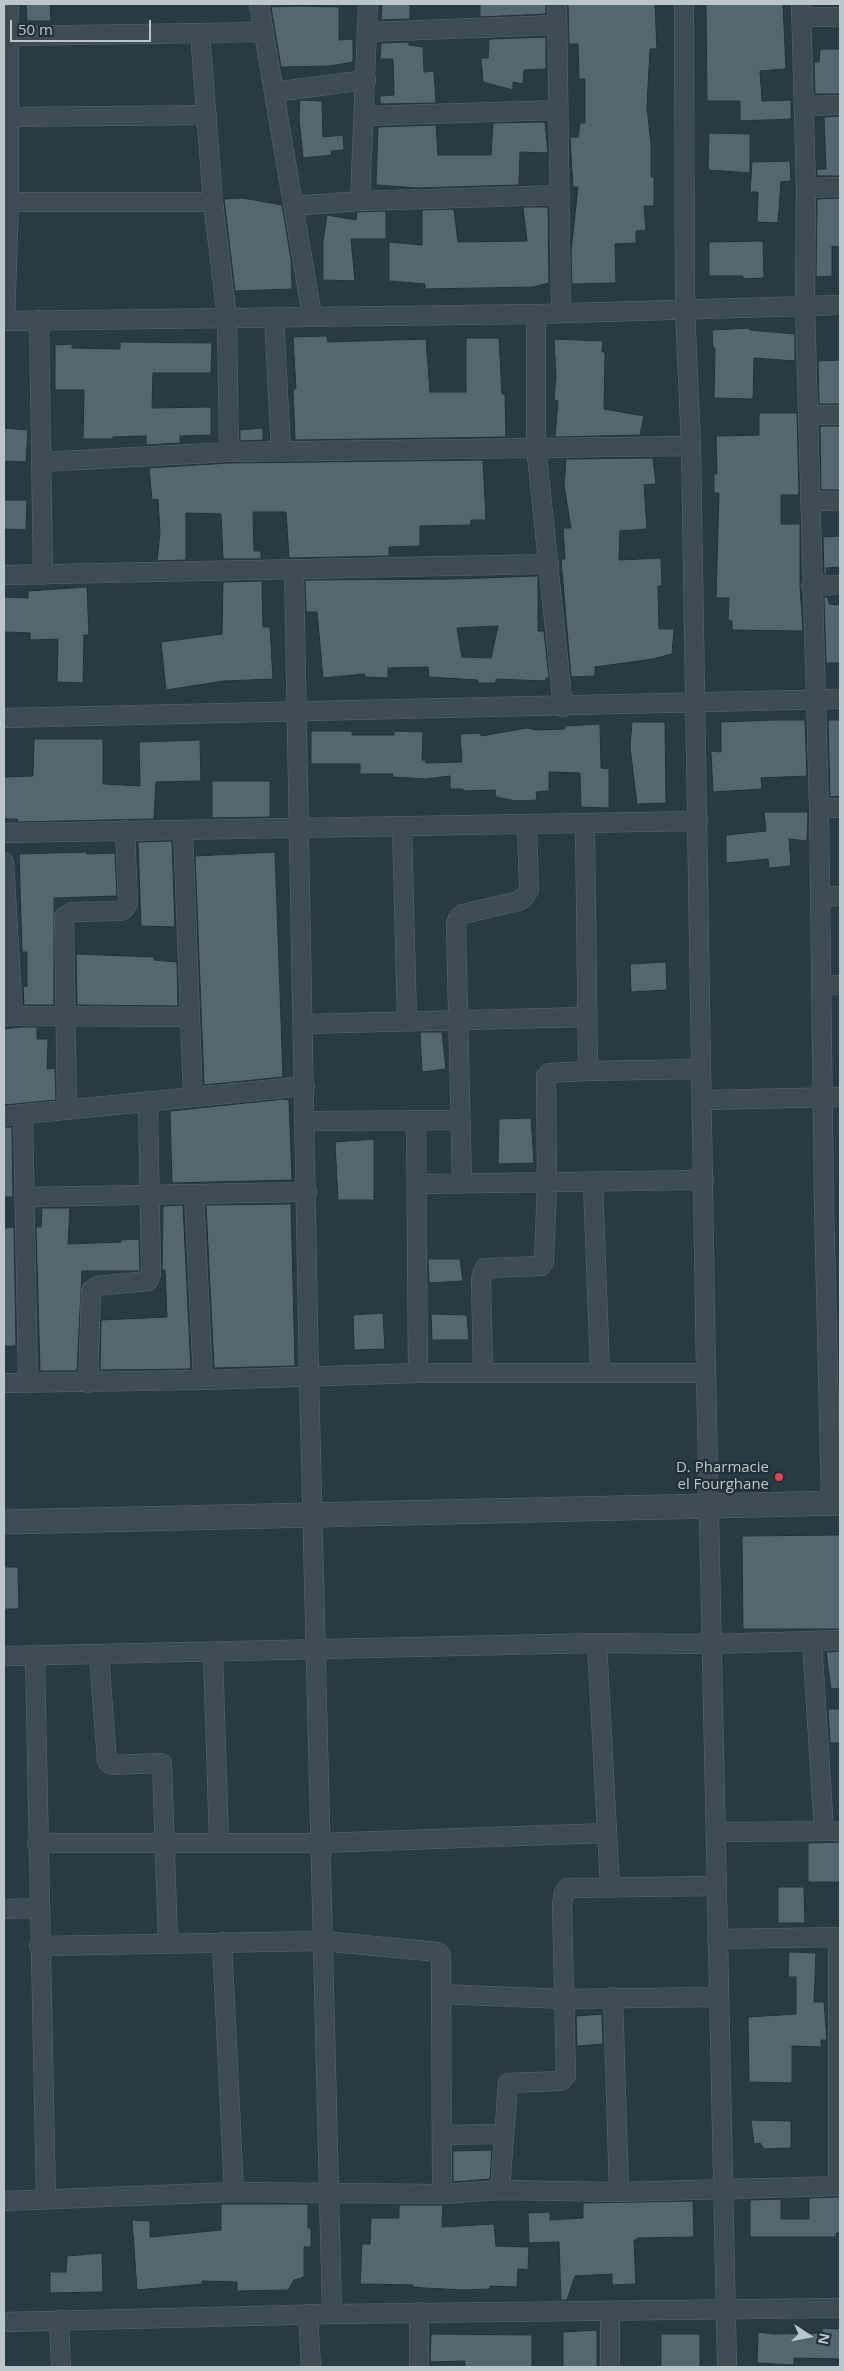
<!DOCTYPE html>
<style>
body{margin:0}
#map{position:relative;width:844px;height:2371px;overflow:hidden;background:#283a42;font-family:"Open Sans",sans-serif}
canvas{display:block}
.frame{position:absolute;inset:0;border:5px solid #bac5cc;pointer-events:none}
.north{position:absolute;left:784px;top:2311px;width:50px;height:50px;-webkit-text-stroke:4px #213037;paint-order:stroke;rotate:101deg;font-size:14px;font-weight:700;line-height:20px;text-align:center;color:#bac5cc}
.north::after{content:'';display:block;margin:auto;width:18px;height:22px;background:#bac5cc;clip-path:polygon(50% 0,100% 100%,50% 72%,0 100%)}
.scale{position:absolute;left:10px;top:20px;width:141px;height:22px;box-sizing:border-box;border:2px solid #bac5cc;border-top:0;padding-left:6px;font-size:15px;line-height:18px;white-space:nowrap;color:#bac5cc;-webkit-text-stroke:4px #213037;paint-order:stroke}
</style>
<div id="map">
<canvas width="844" height="2371"></canvas>
<div class="frame"></div>
<div class="north">N</div>
<div class="scale">50 m</div>
</div>
<script>
const g = document.querySelector('canvas').getContext('2d');
g.lineJoin = 'round';
function paint(path, color) { g.fillStyle = color; g.fill(path, 'evenodd'); }
const toPath = rows => new Path2D(rows.map(r => 'M' + r).join(''));
function strokePath(path, color, width, dash) { g.strokeStyle = color; g.lineWidth = width; g.lineCap = dash ? 'butt' : 'round'; g.setLineDash(dash || []); g.stroke(path); }
function label(font, color, halo, rows, align = 'center') {
  g.font = font + ' "Open Sans",sans-serif'; g.lineWidth = 4.5; g.setLineDash([]); g.textBaseline = 'middle'; g.strokeStyle = halo; g.fillStyle = color; for (const [text, x, y, turn = 0] of rows) {
    g.save(); g.translate(x, y); g.rotate((+turn || 0) * Math.PI / 180); g.textAlign = isNaN(turn) ? turn : align; if (halo) g.strokeText(text, 0, 0); g.fillText(text, 0, 0); g.restore();
  }
}
const building = toPath([
 [26,4,50,4,51,21,27,21,26,4],
 [382,4,410,4,410,19,381,20,382,4],
 [480,4,546,4,546,14,480,17,480,4],
 [568,4,655,4,657,49,650,49,647,107,651,144,651,177,654,177,654,206,644,206,646,230,636,231,636,243,615,244,616,283,572,284,571,252,578,187,573,187,570,137,578,137,580,123,585,123,585,79,579,79,578,44,569,44,568,4],
 [706,4,783,4,786,69,760,71,762,101,791,100,791,119,740,121,740,101,707,101,706,4],
 [299,6,339,7,339,40,353,39,353,62,330,66,281,67,271,7,299,6],
 [546,37,546,69,524,70,523,84,513,82,513,90,483,82,481,58,488,58,489,39,546,37],
 [409,42,409,45,423,47,424,72,434,71,436,103,380,104,380,96,394,95,393,59,380,59,381,43,409,42],
 [820,49,840,49,840,94,815,94,814,62,819,62,820,49],
 [300,100,322,101,323,137,343,135,344,150,331,151,332,155,303,158,299,118,300,100],
 [840,116,840,176,817,176,817,169,826,169,824,117,840,116],
 [545,122,548,153,520,152,519,185,418,188,376,185,378,127,436,125,438,155,491,155,493,123,545,122],
 [709,133,750,134,750,173,708,170,709,133],
 [790,161,791,181,781,182,778,223,757,222,758,192,750,192,752,162,790,161],
 [243,198,282,205,291,259,292,289,235,291,224,199,243,198],
 [840,198,840,247,832,246,832,276,816,277,817,199,840,198],
 [523,207,548,207,549,283,533,287,425,289,425,284,389,281,389,242,422,245,422,210,454,209,458,242,527,241,523,207],
 [386,211,386,239,351,239,355,281,323,280,323,241,327,215,356,220,357,212,386,211],
 [763,241,764,278,743,279,743,276,709,276,709,242,763,241],
 [750,328,750,330,795,334,795,361,754,358,753,399,714,398,715,348,713,348,712,330,750,328],
 [327,336,328,342,426,339,430,392,466,392,466,338,499,338,502,394,505,394,506,437,295,440,293,389,296,389,293,337,327,336],
 [554,339,603,341,602,352,605,352,604,409,644,416,640,435,555,437,558,401,554,400,556,376,554,339],
 [120,342,212,343,211,373,153,373,152,408,211,407,211,435,180,436,180,443,146,445,146,436,113,437,113,439,83,439,84,390,55,390,55,345,72,344,72,348,120,349,120,342],
 [840,360,840,404,819,404,818,361,840,360],
 [759,413,797,413,799,492,798,495,781,495,781,524,800,524,800,586,803,631,732,630,732,621,728,620,729,598,716,598,719,493,714,493,714,474,717,474,716,436,759,435,759,413],
 [820,426,840,426,840,490,821,490,820,426],
 [4,428,28,430,26,462,4,461,4,428],
 [263,428,263,440,240,441,240,430,263,428],
 [653,458,656,484,644,485,647,529,620,531,619,560,661,558,662,586,658,586,659,629,674,629,672,654,653,659,595,667,595,676,571,677,561,559,565,559,563,528,571,528,564,485,566,459,653,458],
 [483,460,486,520,471,520,471,525,420,526,420,546,389,547,389,556,289,558,286,512,253,512,254,551,261,551,261,559,223,559,221,514,186,513,186,560,157,561,160,532,158,499,152,500,149,468,229,463,483,460],
 [4,500,27,500,26,530,4,529,4,500],
 [840,536,840,567,826,568,827,574,824,574,823,537,840,536],
 [538,576,538,631,544,631,549,678,546,678,546,681,496,679,496,683,478,683,478,680,429,677,428,667,388,668,388,678,364,677,365,674,323,678,317,612,306,612,305,580,454,579,538,576],
 [498,626,491,658,462,657,457,628,498,626],
 [262,581,263,627,270,627,273,679,224,681,166,690,161,642,222,634,223,582,262,581],
 [87,587,89,635,84,635,83,683,57,682,58,639,30,640,30,633,4,632,4,597,28,598,28,591,87,587],
 [824,597,828,597,829,604,840,605,840,663,826,663,824,597],
 [773,720,805,720,807,776,761,778,762,789,713,792,711,751,721,752,721,722,773,720],
 [828,720,840,720,840,796,830,797,828,720],
 [632,722,665,722,666,803,637,804,630,747,632,722],
 [600,724,601,768,609,769,609,808,581,807,580,773,549,772,549,791,536,792,537,800,516,801,496,797,495,790,463,791,463,789,450,789,450,776,426,779,392,777,393,774,360,774,360,764,311,764,311,731,352,731,352,735,394,735,394,731,423,732,422,760,425,760,426,763,462,762,460,734,481,733,481,736,527,728,537,730,565,729,565,726,600,724],
 [34,739,103,739,103,784,140,786,139,742,200,740,201,781,156,782,154,819,18,822,17,819,4,819,4,777,33,776,34,739],
 [212,781,270,781,270,817,212,818,212,781],
 [764,812,808,812,807,841,789,839,791,866,769,868,768,859,726,863,726,835,766,831,764,812],
 [172,841,175,927,141,926,138,842,172,841],
 [87,852,87,854,115,853,117,896,54,898,54,1005,24,1005,23,987,27,986,27,952,22,952,19,854,87,852],
 [275,852,283,1077,204,1085,195,856,275,852],
 [76,954,154,957,154,960,177,962,178,1006,77,1005,76,954],
 [666,962,667,990,631,992,630,964,666,962],
 [20,1027,37,1027,37,1039,48,1039,47,1069,55,1068,56,1100,4,1105,4,1029,20,1027],
 [420,1032,442,1032,446,1069,422,1072,420,1032],
 [284,1099,289,1100,292,1180,172,1183,170,1111,284,1099],
 [531,1118,534,1163,498,1164,499,1119,531,1118],
 [4,1127,12,1127,13,1197,4,1197,4,1127],
 [374,1139,374,1200,338,1200,335,1142,374,1139],
 [291,1204,295,1366,214,1368,206,1205,291,1204],
 [183,1205,191,1369,100,1370,101,1320,167,1317,165,1270,162,1270,163,1206,183,1205],
 [42,1208,70,1208,68,1244,121,1242,121,1240,139,1239,140,1271,82,1271,77,1371,40,1371,36,1227,41,1227,42,1208],
 [14,1227,16,1346,4,1346,4,1228,14,1227],
 [428,1259,460,1259,463,1281,429,1283,428,1259],
 [383,1313,385,1349,354,1350,353,1315,383,1313],
 [431,1314,467,1315,469,1340,432,1340,431,1314],
 [840,1535,840,1629,743,1629,742,1536,840,1535],
 [4,1567,18,1567,19,1609,4,1609,4,1567],
 [840,1651,840,1688,831,1689,826,1652,840,1651],
 [828,1709,840,1709,840,1743,830,1743,828,1709],
 [840,1842,840,1882,808,1882,808,1843,840,1842],
 [778,1887,804,1887,805,1923,778,1923,778,1887],
 [789,1952,816,1953,814,2002,824,2002,827,2040,821,2040,821,2047,792,2046,792,2083,749,2082,748,2017,796,2014,796,1977,788,1977,789,1952],
 [602,2014,603,2044,577,2046,576,2016,602,2014],
 [751,2120,791,2121,791,2148,764,2149,760,2143,754,2144,751,2120],
 [492,2150,490,2179,453,2182,453,2151,492,2150],
 [840,2197,840,2233,836,2233,836,2237,750,2237,750,2200,781,2199,781,2219,809,2219,809,2198,840,2197],
 [693,2201,694,2237,637,2238,637,2240,634,2240,636,2284,612,2285,612,2274,575,2276,567,2300,561,2300,559,2242,529,2243,528,2213,550,2212,550,2220,583,2218,583,2203,693,2201],
 [221,2204,308,2204,308,2228,311,2228,311,2247,304,2247,304,2277,294,2280,288,2290,237,2291,237,2282,202,2281,202,2284,137,2290,132,2220,150,2221,150,2237,221,2230,221,2204],
 [399,2205,443,2205,442,2227,494,2224,496,2246,529,2247,528,2270,518,2269,517,2287,490,2286,490,2289,464,2290,424,2288,413,2287,413,2285,360,2284,362,2244,370,2244,371,2218,399,2218,399,2205],
 [102,2253,103,2292,50,2293,50,2272,66,2272,67,2256,102,2253],
 [822,2328,840,2329,840,2359,794,2358,794,2365,757,2363,758,2332,774,2334,822,2333,822,2328],
 [597,2330,597,2367,563,2367,563,2332,597,2330],
 [431,2334,532,2335,532,2367,465,2367,465,2361,430,2362,431,2334],
 [661,2334,700,2334,700,2367,661,2367,661,2334]
]);
const minor = toPath([
 [259,4,312,316],
 [557,4,561,312],
 [684,4,685,310,691,446,706,1373,727,2367],
 [801,4,806,188,805,305,819,808,824,1204,831,1503],
 [801,17,840,17],
 [368,32,557,25],
 [200,33,213,202,227,318,229,452],
 [10,36,264,32],
 [274,92,366,80],
 [804,106,840,105],
 [365,116,558,110],
 [9,117,207,115],
 [806,188,840,187],
 [360,201,368,4],
 [9,202,213,202],
 [293,206,360,201,560,195],
 [536,314,536,446,563,707],
 [274,317,281,451],
 [39,320,43,575],
 [4,321,536,314,840,305],
 [5,321,9,202,9,4],
 [808,415,840,415],
 [41,462,229,452,691,446],
 [810,501,840,501],
 [294,570,309,1377,332,2314],
 [4,575,549,564],
 [811,586,840,585],
 [4,718,840,699],
 [819,808,840,808],
 [585,825,588,1071],
 [402,827,407,1021],
 [183,830,193,1097],
 [4,833,698,821],
 [4,862,13,1016],
 [820,897,840,896],
 [821,986,840,985],
 [4,1016,190,1017],
 [304,1024,586,1017],
 [703,1100,840,1097],
 [67,1110,64,917,72,912,121,911,125,908,128,902,125,830],
 [23,1114,28,1383],
 [4,1116,305,1086],
 [416,1120,418,1373],
 [306,1121,459,1120],
 [593,1182,600,1373],
 [416,1184,704,1180],
 [462,1184,456,924,458,918,463,914,519,901,525,896,529,890,527,825],
 [194,1194,203,1380],
 [25,1197,307,1192],
 [483,1373,481,1279,483,1272,485,1268,489,1268,541,1266,544,1262,547,1182,546,1076,549,1073,588,1071,701,1069],
 [4,1383,203,1380,418,1373,706,1373],
 [88,1383,91,1291,97,1286,148,1281,151,1275,148,1101],
 [812,1641,824,1831],
 [597,1643,610,1888],
 [213,1653,219,1843],
 [99,1655,107,1761,111,1765,162,1763,168,1943],
 [4,1656,597,1643,712,1644,840,1640],
 [35,1656,46,2200],
 [716,1832,840,1831],
 [37,1843,320,1843,606,1833],
 [4,1909,38,1908],
 [717,1939,840,1937],
 [222,1942,234,2192],
 [39,1946,322,1941,438,1952,441,1955,442,2194],
 [441,1994,564,1999,718,1997],
 [613,1997,619,2192],
 [442,2135,504,2134],
 [838,2186,838,1937],
 [500,2190,508,2083,561,2081,566,2076,562,1906,564,1892,567,1888,716,1886],
 [4,2201,234,2192,442,2194,500,2190,619,2192,840,2186],
 [308,2314,311,2367],
 [59,2320,61,2367],
 [4,2322,332,2314,840,2308],
 [419,2367,419,2312],
 [610,2367,610,2312]
]);
const tertiary = toPath([
 [4,1522,840,1503]
]);
const markers = [
 [779,1477,5,"#e0444e"]
];
const poiNames = [
 ["D. Pharmacie",769,1468],
 ["el Fourghane",769,1485]
];
paint(building, '#54676f');
strokePath(building, '#233239', 1);
strokePath(minor, '#5b686f', 20);
strokePath(tertiary, '#5b686f', 25);
strokePath(minor, '#3d4b52', 19);
strokePath(tertiary, '#3d4b52', 24);
for (const [x, y, r, color] of markers) { const dot = new Path2D(); dot.arc(x, y, r, 0, 2 * Math.PI); g.fillStyle = color; g.fill(dot); strokePath(dot, '#213037', 2); }
label('15px', '#bac5cc', '#213037', poiNames, 'right');
</script>
